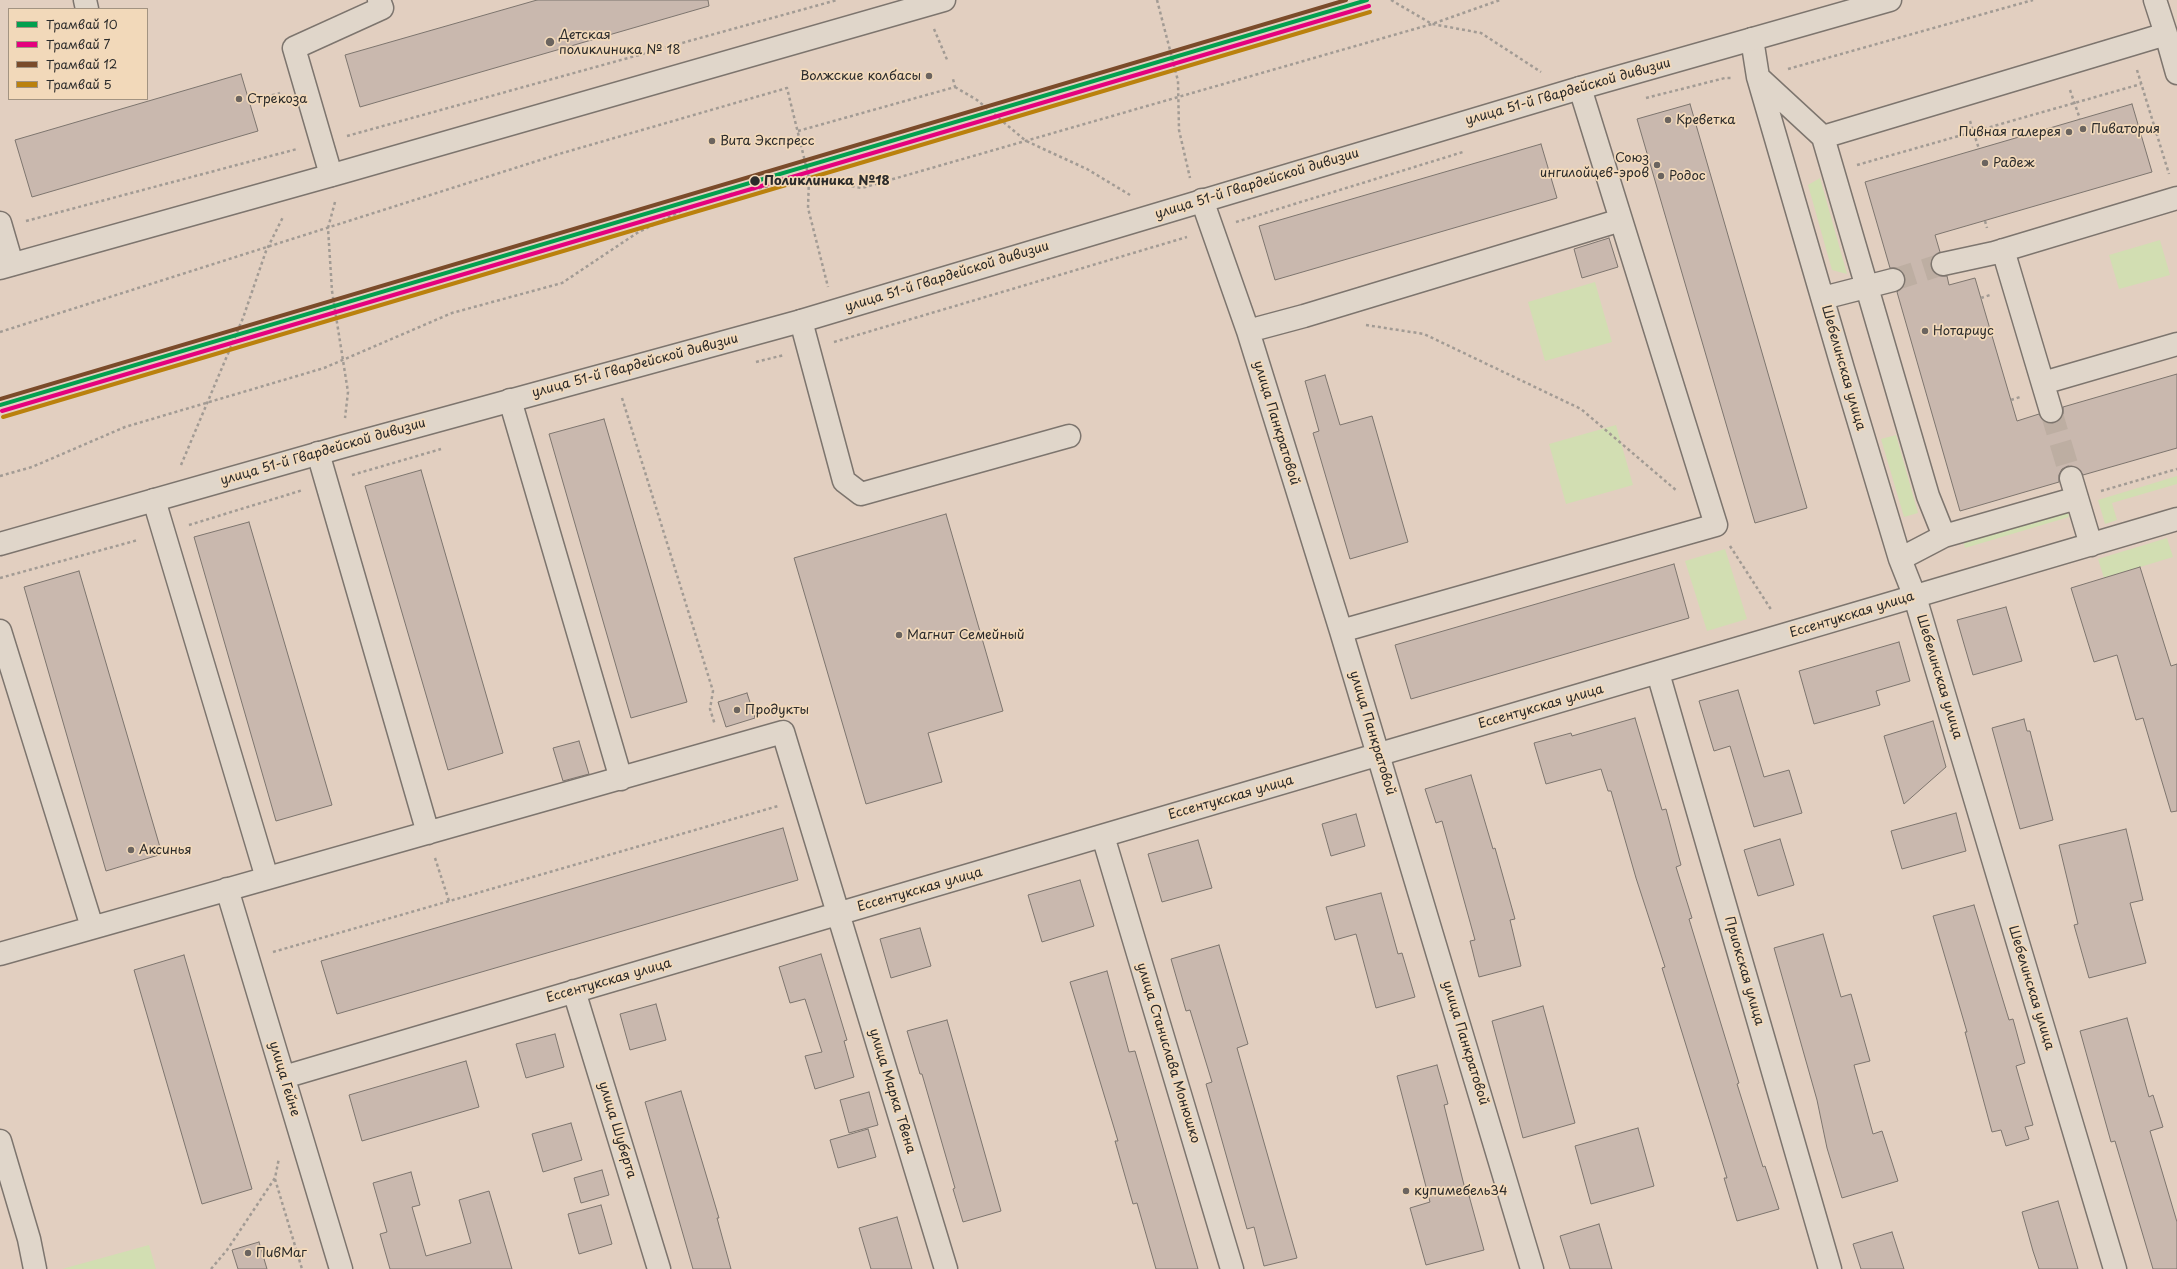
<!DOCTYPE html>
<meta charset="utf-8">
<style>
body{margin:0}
#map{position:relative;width:2177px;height:1269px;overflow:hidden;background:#e2cfc0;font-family:"Playpen Sans",sans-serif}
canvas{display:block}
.legend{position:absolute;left:8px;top:8px;width:140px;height:92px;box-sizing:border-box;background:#f2d9ba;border:1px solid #a29381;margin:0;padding:5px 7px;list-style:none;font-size:12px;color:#2b2b2b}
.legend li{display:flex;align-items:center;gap:8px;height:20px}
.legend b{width:20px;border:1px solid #a29381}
</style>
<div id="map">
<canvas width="2177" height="1269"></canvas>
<ul class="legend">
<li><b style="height:5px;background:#02a04f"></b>Трамвай 10</li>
<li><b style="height:5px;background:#e5007d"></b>Трамвай 7</li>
<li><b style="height:5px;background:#7a4b2a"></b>Трамвай 12</li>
<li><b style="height:5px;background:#ba810d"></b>Трамвай 5</li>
</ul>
</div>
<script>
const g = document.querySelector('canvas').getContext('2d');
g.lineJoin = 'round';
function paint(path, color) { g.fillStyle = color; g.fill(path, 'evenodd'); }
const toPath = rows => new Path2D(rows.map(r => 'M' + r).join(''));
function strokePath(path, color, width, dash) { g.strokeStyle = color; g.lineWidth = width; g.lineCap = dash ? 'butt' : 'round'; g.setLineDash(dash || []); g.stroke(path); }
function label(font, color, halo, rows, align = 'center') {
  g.font = font + ' "Playpen Sans",sans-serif'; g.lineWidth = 3.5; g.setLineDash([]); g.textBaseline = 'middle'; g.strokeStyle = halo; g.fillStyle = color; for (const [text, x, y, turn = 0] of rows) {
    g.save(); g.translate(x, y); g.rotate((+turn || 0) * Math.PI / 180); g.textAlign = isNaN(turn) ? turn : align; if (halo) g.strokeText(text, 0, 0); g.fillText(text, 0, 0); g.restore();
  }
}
const green = toPath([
 [1820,178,1847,274,1832,270,1808,185],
 [2160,240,2170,275,2119,289,2109,255],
 [1595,282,1612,342,1545,361,1528,302],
 [1616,425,1633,485,1566,504,1549,444],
 [1896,435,1918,513,1904,517,1881,439],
 [2177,476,2177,484,2112,503,2117,520,2105,524,2098,500],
 [2067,510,2069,517,1965,548,1963,541],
 [2167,538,2173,557,2104,578,2098,559],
 [1725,549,1747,619,1707,631,1685,561],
 [149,1245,156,1269,62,1269]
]);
const building = toPath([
 [537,0,708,0,709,6,360,107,345,55,537,0],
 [241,74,258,131,32,197,15,140,241,74],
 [1690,104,1807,508,1755,523,1637,119,1690,104],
 [2132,104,2152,172,1935,235,1940,252,1931,260,1931,266,1934,272,1939,276,1947,276,1949,285,1975,278,2017,421,2039,414,2043,420,2054,423,2060,419,2063,414,2063,407,2177,374,2177,448,2083,475,2079,469,2068,466,2062,469,2059,475,2059,482,1960,511,1897,292,1905,284,1905,277,1897,268,1890,268,1865,182,2132,104],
 [1541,144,1557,198,1275,280,1259,226,1541,144],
 [1609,238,1618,267,1582,278,1574,249,1609,238],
 [1325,375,1340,425,1372,416,1408,542,1350,559,1313,433,1319,431,1305,381,1325,375],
 [604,419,687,702,631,718,549,434,604,419],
 [421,470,503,753,448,770,365,486,421,470],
 [946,514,1003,711,928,733,942,782,866,804,794,558,946,514],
 [249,522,332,805,276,821,194,537,249,522],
 [1674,564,1689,618,1411,699,1395,645,1674,564],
 [2140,567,2171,666,2177,664,2177,811,2171,812,2143,718,2136,720,2117,655,2094,662,2071,588,2140,567],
 [79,571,162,854,106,871,24,587,79,571],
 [2006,607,2022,661,1973,675,1957,620,2006,607],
 [1899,642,1910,681,1876,691,1880,705,1814,724,1799,671,1899,642],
 [1738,690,1764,777,1789,770,1802,813,1754,827,1730,746,1714,751,1699,701,1738,690],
 [747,693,755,718,726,727,718,702,747,693],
 [1635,718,1662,810,1666,809,1681,865,1676,867,1692,918,1689,919,1739,1083,1737,1084,1763,1167,1765,1166,1779,1209,1737,1221,1724,1178,1727,1178,1713,1132,1662,968,1665,967,1636,878,1611,791,1608,791,1601,769,1546,784,1534,743,1571,733,1572,736,1635,718],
 [2024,719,2027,731,2030,731,2053,820,2020,829,1992,728,2024,719],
 [1933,721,1946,767,1904,804,1884,736,1933,721],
 [579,741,589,774,563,781,553,748,579,741],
 [1471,775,1493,849,1495,848,1515,919,1510,920,1521,966,1479,977,1470,941,1475,940,1442,821,1436,823,1425,789,1471,775],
 [1956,813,1966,851,1902,869,1891,831,1956,813],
 [1356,814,1365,846,1331,856,1322,824,1356,814],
 [783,828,798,880,337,1014,321,961,783,828],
 [2126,829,2143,900,2130,903,2146,963,2089,978,2074,925,2078,924,2059,845,2126,829],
 [1780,839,1794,885,1758,896,1744,850,1780,839],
 [1198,840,1212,888,1162,902,1148,854,1198,840],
 [1080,880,1094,926,1042,942,1028,895,1080,880],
 [1381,893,1398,954,1402,953,1415,997,1376,1008,1356,934,1335,940,1326,907,1381,893],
 [1974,905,2009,1020,2013,1019,2025,1063,2016,1066,2033,1125,2025,1127,2029,1139,2006,1146,2001,1130,1992,1132,1965,1032,1967,1032,1933,916,1974,905],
 [920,928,931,966,891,978,880,939,920,928],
 [1823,934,1841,997,1851,994,1870,1061,1854,1065,1873,1134,1882,1131,1898,1181,1842,1198,1827,1148,1817,1100,1774,948,1823,934],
 [1219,945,1248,1044,1237,1048,1297,1258,1264,1266,1254,1227,1247,1229,1206,1084,1212,1082,1190,1010,1186,1011,1171,959,1219,945],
 [821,954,847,1040,844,1041,854,1077,815,1089,805,1056,822,1052,805,999,790,1003,779,967,821,954],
 [184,955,252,1189,202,1204,134,970,184,955],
 [1107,971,1129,1052,1135,1051,1198,1269,1156,1269,1137,1203,1133,1204,1115,1141,1118,1141,1070,982,1107,971],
 [656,1004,666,1040,630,1050,620,1014,656,1004],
 [1543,1006,1575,1123,1523,1138,1492,1021,1543,1006],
 [2127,1018,2149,1097,2153,1095,2163,1127,2150,1131,2177,1222,2177,1269,2153,1269,2115,1141,2111,1142,2080,1031,2127,1018],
 [947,1020,1001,1211,963,1222,953,1189,955,1188,922,1074,920,1074,907,1031,947,1020],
 [555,1034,564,1067,526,1078,516,1044,555,1034],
 [466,1061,479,1107,362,1141,349,1095,466,1061],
 [1437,1065,1448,1104,1444,1105,1466,1193,1468,1192,1484,1250,1426,1265,1410,1208,1430,1202,1397,1076,1437,1065],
 [681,1091,719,1218,717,1218,731,1269,693,1269,645,1102,681,1091],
 [869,1092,878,1125,849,1133,840,1100,869,1092],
 [571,1123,582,1160,543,1172,532,1134,571,1123],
 [1638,1128,1654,1186,1591,1204,1575,1146,1638,1128],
 [868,1129,876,1157,838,1168,830,1140,868,1129],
 [602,1170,609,1195,581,1203,574,1178,602,1170],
 [411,1172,420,1205,412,1207,426,1256,471,1243,459,1200,489,1191,512,1269,390,1269,380,1234,387,1232,373,1183,411,1172],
 [2058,1201,2078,1269,2039,1269,2033,1251,2022,1212,2058,1201],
 [601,1205,612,1244,579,1254,568,1214,601,1205],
 [897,1217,912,1269,871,1269,859,1228,897,1217],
 [1599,1224,1612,1269,1570,1269,1560,1236,1599,1224],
 [1892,1232,1904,1269,1861,1269,1853,1244,1892,1232],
 [259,1242,267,1269,238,1269,232,1250,259,1242]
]);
const minorTunnel = toPath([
 [1893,280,1943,264],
 [2051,411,2071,478]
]);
const path = toPath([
 [1157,0,1178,81,1179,130,1190,178],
 [1391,0,1432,24,1481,33,1541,72],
 [934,29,948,62],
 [1788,69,2033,0],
 [2137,70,2169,174],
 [955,87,977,100,1026,141,1087,169,1130,195],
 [2070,90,2080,119],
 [1646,98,1725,78,1732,78],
 [249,102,280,93],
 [1970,121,1979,149],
 [798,131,955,87,953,79],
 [347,136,837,0],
 [1857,165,2141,84],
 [335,202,328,228,332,291,348,392,345,418],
 [26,221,297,149],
 [1985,221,1987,228],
 [1236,222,1463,152],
 [1981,298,1990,295],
 [1366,325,1424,334,1581,409,1677,491],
 [0,332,559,154,787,88,809,178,862,188,1432,24,1500,0],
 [834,342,1187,237],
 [756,362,784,355],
 [622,398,713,691,710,709,715,725],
 [2011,400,2020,397],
 [181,465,243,318,266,251,283,217],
 [352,475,441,449],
 [0,476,32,467,125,427,324,368,452,313,562,283,637,233,681,211,731,194,809,178,808,208,828,287],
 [2101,491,2177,469],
 [189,525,303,490],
 [1730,546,1772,611],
 [0,578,138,540],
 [435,858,449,901],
 [273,952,778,806],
 [275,1179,302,1269],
 [211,1269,227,1250,275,1178,279,1158]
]);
const minor = toPath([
 [85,0,87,9],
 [2166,34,2177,73],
 [1752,39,1758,77,1843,369,1900,559,1915,597,2115,1269],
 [1758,77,1823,137,2166,34,2155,0],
 [1823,137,1928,496,1944,536],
 [331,175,294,48,382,8,379,0],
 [1202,200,1248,331,1341,631,1532,1269],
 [0,223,12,264],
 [2003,250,2051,411],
 [1943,264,1994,253,2177,198],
 [1823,298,1893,280],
 [801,321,844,481,861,494,1069,436],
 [1248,331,1304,316,1621,220],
 [2043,383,2177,344],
 [510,400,621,779],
 [318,453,428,833],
 [2071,478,2091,545],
 [154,500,267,878],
 [1900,559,1944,536,2077,498],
 [0,631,92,927],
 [1341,631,1716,525,1580,88],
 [1658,673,1830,1269],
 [1103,836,1232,1269],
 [227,889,341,1269],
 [0,954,783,732,946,1269],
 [574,991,659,1269],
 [284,1077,2177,519],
 [0,1141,29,1239,35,1269]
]);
const major = toPath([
 [0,268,343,172,944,0],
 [0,544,341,447,801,321,1580,88,1890,0]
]);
const tram1 = toPath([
 [0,405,1367,0]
]);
const tram2 = toPath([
 [2,411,1369,6]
]);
const tram3 = toPath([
 [0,399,1346,0]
]);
const tram4 = toPath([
 [3,417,1370,12]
]);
const markers = [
 [550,42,5,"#6b645f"],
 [929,76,4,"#6b645f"],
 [239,99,4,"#6b645f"],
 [1668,120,4,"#6b645f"],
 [2083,129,4,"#6b645f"],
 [2069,132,4,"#6b645f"],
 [712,141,4,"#6b645f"],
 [1985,163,4,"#6b645f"],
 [1657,165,4,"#6b645f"],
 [1661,176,4,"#6b645f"],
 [755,181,5.5,"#2b2b2b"],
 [1925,331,4,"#6b645f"],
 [899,635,4,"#6b645f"],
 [737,710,4,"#6b645f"],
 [131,850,4,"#6b645f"],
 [1406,1191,4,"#6b645f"],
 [248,1253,4,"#6b645f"]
];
const poiNames = [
 ["Детская",559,35],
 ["поликлиника № 18",559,50],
 ["Волжские колбасы",921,76,"right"],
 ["Стрекоза",247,99],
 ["Креветка",1676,120],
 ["Пиватория",2091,129],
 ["Пивная галерея",2061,132,"right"],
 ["Вита Экспресс",720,141],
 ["Союз",1649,158,"right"],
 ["ингилойцев-эров",1649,173,"right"],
 ["Радеж",1993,163],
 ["Родос",1669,176],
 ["Нотариус",1933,331],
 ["Магнит Семейный",907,635],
 ["Продукты",745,710],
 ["Аксинья",139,850],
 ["купимебель34",1414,1191],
 ["ПивМаг",256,1253]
];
const streetNames = [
 ["улица 51-й Гвардейской дивизии",1568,92,-16],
 ["улица 51-й Гвардейской дивизии",1257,184,-17],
 ["улица 51-й Гвардейской дивизии",947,277,-17],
 ["улица 51-й Гвардейской дивизии",635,366,-15],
 ["Шебелинская улица",1843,368,74],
 ["улица Панкратовой",1276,423,73],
 ["улица 51-й Гвардейской дивизии",323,452,-16],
 ["Ессентукская улица",1852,615,-17],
 ["Шебелинская улица",1939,677,73],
 ["Ессентукская улица",1541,707,-16],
 ["улица Панкратовой",1372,733,73],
 ["Ессентукская улица",1231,798,-16],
 ["Ессентукская улица",920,890,-16],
 ["Приокская улица",1744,971,74],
 ["Ессентукская улица",609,981,-16],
 ["Шебелинская улица",2031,988,73],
 ["улица Панкратовой",1465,1043,73],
 ["улица Станислава Монюшко",1168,1053,73],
 ["улица Гейне",284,1079,73],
 ["улица Марка Твена",892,1091,73],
 ["улица Шуберта",617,1130,73]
];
const stopNames = [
 ["Поликлиника №18",764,181]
];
paint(green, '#d2deb2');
paint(building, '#c9b8ae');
strokePath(building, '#7d756e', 1);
strokePath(minorTunnel, '#bdaea2', 22, [22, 11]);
strokePath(minor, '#7d756e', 25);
strokePath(major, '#7d756e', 25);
strokePath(path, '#a29b94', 2.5, [3, 3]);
strokePath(minor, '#e0d6ca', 22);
strokePath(major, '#e0d6ca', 22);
strokePath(tram1, '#02a04f', 4);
strokePath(tram2, '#e5007d', 4);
strokePath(tram3, '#7a4b2a', 4);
strokePath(tram4, '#ba810d', 4);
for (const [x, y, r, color] of markers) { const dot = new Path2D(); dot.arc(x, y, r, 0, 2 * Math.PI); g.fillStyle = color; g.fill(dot); strokePath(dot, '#f2d9ba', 1.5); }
label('13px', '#2b2b2b', '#f2d9ba', poiNames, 'left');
label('13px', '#2b2b2b', '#f2d9ba', streetNames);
label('bold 13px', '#2b2b2b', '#f2d9ba', stopNames, 'left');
</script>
